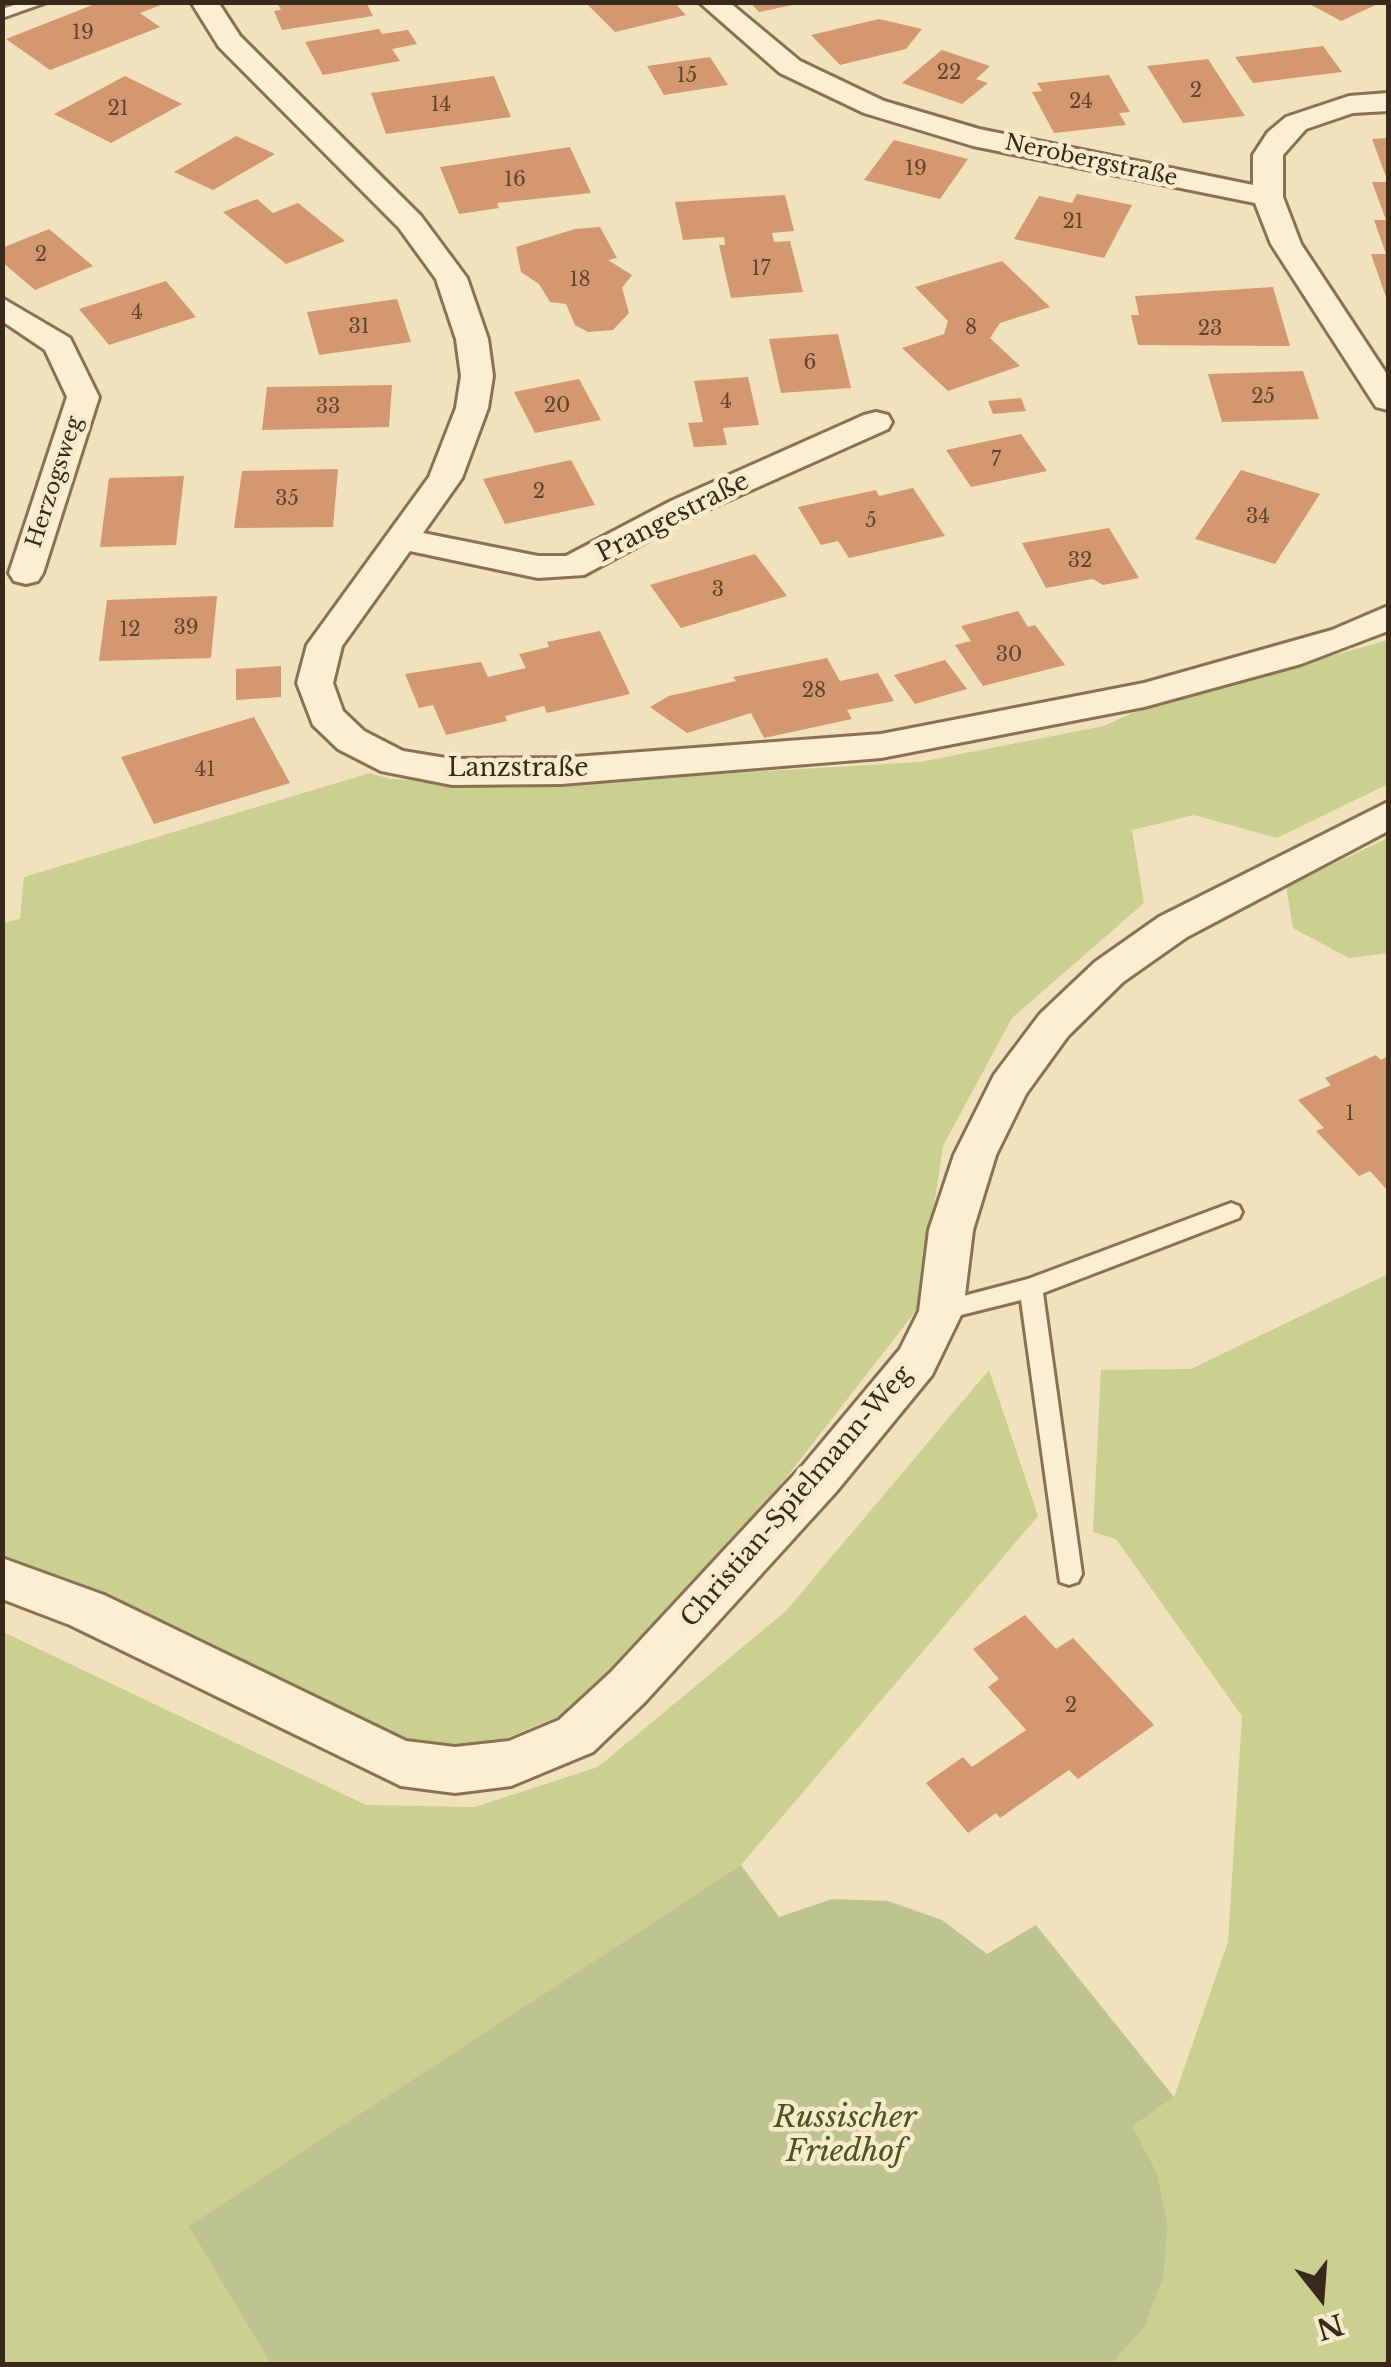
<!DOCTYPE html>
<meta charset="utf-8">
<style>
body{margin:0}
#map{position:relative;width:1391px;height:2367px;overflow:hidden;background:#f1e1bc;font-family:"Libre Baskerville",serif}
canvas{display:block}
.frame{position:absolute;inset:0;border:5px solid #38291a;pointer-events:none}
.north{position:absolute;left:1271px;top:2247px;width:100px;height:100px;-webkit-text-stroke:8px #f8ebcc;paint-order:stroke;rotate:163deg;font-size:28px;font-weight:700;line-height:40px;text-align:center;color:#38291a}
.north::after{content:'';display:block;margin:auto;width:35px;height:45px;background:#38291a;clip-path:polygon(50% 0,100% 100%,50% 72%,0 100%)}
</style>
<div id="map">
<canvas width="1391" height="2367"></canvas>
<div class="frame"></div>
<div class="north">N</div>
</div>
<script>
const g = document.querySelector('canvas').getContext('2d');
g.lineJoin = 'round';
function paint(path, color) { g.fillStyle = color; g.fill(path, 'evenodd'); }
const toPath = rows => new Path2D(rows.map(r => 'M' + r).join(''));
function strokePath(path, color, width, dash) { g.strokeStyle = color; g.lineWidth = width; g.lineCap = dash ? 'butt' : 'round'; g.setLineDash(dash || []); g.stroke(path); }
function label(font, color, halo, rows, align = 'center') {
  g.font = font + ' "Libre Baskerville",serif'; g.lineWidth = 9; g.setLineDash([]); g.textBaseline = 'middle'; g.strokeStyle = halo; g.fillStyle = color; for (const [text, x, y, turn = 0] of rows) {
    g.save(); g.translate(x, y); g.rotate((+turn || 0) * Math.PI / 180); g.textAlign = isNaN(turn) ? turn : align; if (halo) g.strokeText(text, 0, 0); g.fillText(text, 0, 0); g.restore();
  }
}
const green = toPath([
 [1388,640,1388,784,1277,838,1194,815,1132,830,1144,903,1012,1018,943,1146,919,1307,690,1601,560,1716,477,1750,412,1745,75,1583,3,1560,2,923,20,919,24,877,370,773,390,779,466,783,597,781,920,762,1104,726,1139,710],
 [1388,838,1388,953,1349,958,1293,928,1286,886],
 [1388,1274,1388,2364,1112,2364,1145,2326,1164,2276,1168,2224,1157,2173,1133,2126,1174,2097,1228,1942,1242,1716,1116,1539,1093,1532,1101,1370,1191,1369],
 [989,1370,1038,1516,741,1865,190,2226,271,2364,3,2364,3,1632,366,1805,475,1807,598,1767,786,1611]
]);
const cemetery = toPath([
 [741,1865,779,1917,832,1899,888,1901,942,1920,987,1954,1036,1925,1174,2097,1133,2126,1157,2173,1168,2224,1164,2276,1145,2326,1112,2364,271,2364,189,2226]
]);
const building = toPath([
 [100,2,166,3,140,13,160,27,50,70,6,39],
 [277,2,366,2,373,16,282,30,274,11,281,10],
 [585,2,674,2,686,15,615,32],
 [750,2,797,2,797,4,759,12],
 [1306,2,1382,2,1341,21],
 [879,19,922,29,906,49,840,65,811,35],
 [379,29,382,34,408,30,417,44,392,49,400,61,323,75,305,42],
 [1323,46,1342,72,1253,83,1235,57],
 [942,50,990,66,976,79,988,83,962,104,902,83],
 [710,57,728,85,664,95,647,66],
 [1208,59,1245,116,1183,123,1147,66],
 [1109,75,1130,112,1119,113,1126,125,1054,133,1032,92,1042,91,1037,83],
 [125,76,182,104,111,143,54,114],
 [494,76,511,117,386,134,371,93],
 [236,136,275,154,213,190,174,172],
 [1388,138,1388,303,1371,254,1386,254,1374,220,1386,220,1372,182,1388,182,1372,139],
 [894,140,968,159,940,199,864,180],
 [570,147,591,193,497,203,499,208,459,214,440,167],
 [1077,194,1132,205,1104,258,1014,239,1039,196,1072,203],
 [785,195,794,231,772,233,774,242,790,241,803,292,731,298,719,245,725,245,724,237,683,240,675,202],
 [257,199,273,213,298,203,345,241,286,264,223,212],
 [600,227,617,258,608,260,632,275,622,288,629,313,613,330,588,332,575,325,566,304,550,302,539,284,521,272,516,247,575,229],
 [49,229,93,266,35,290,2,262,2,248],
 [1002,261,1050,307,1000,323,990,338,1020,366,948,391,902,348,944,334,948,321,915,287],
 [166,281,196,317,109,345,79,309],
 [1273,287,1290,346,1138,345,1131,315,1139,315,1135,296],
 [397,299,411,342,319,355,307,312],
 [838,334,851,388,781,393,769,339],
 [1303,371,1319,419,1222,422,1208,374],
 [748,377,759,425,723,428,727,445,694,447,688,423,703,422,694,381],
 [579,379,601,420,535,433,514,392],
 [392,385,389,427,262,430,267,387],
 [1021,398,1026,411,993,414,988,401],
 [1021,434,1047,471,971,487,946,450],
 [571,460,595,505,505,524,483,479],
 [338,469,333,527,234,528,242,471],
 [1241,470,1320,494,1275,564,1195,539],
 [184,476,176,545,100,547,109,478],
 [913,488,945,536,849,558,838,541,821,545,798,507,876,490,879,496],
 [1109,528,1139,578,1103,585,1093,579,1046,588,1022,543],
 [755,554,787,596,681,628,650,585],
 [217,596,211,658,99,661,107,600],
 [1018,611,1028,627,1035,625,1065,665,983,686,955,645,971,641,961,626],
 [600,631,630,694,547,713,544,706,505,716,507,721,446,735,433,705,419,708,405,674,481,662,488,677,526,668,519,654,549,647,547,642],
 [827,658,840,681,878,673,894,701,847,710,852,719,764,738,751,713,687,733,650,707,669,696,736,681,733,677],
 [945,660,967,689,915,704,894,675],
 [281,666,281,697,236,700,236,669],
 [254,717,290,783,154,824,121,757],
 [1376,1055,1381,1060,1388,1056,1388,1191,1370,1171,1359,1176,1316,1131,1324,1128,1298,1100,1331,1085,1325,1078],
 [1025,1615,1056,1649,1073,1638,1154,1725,1078,1779,1069,1770,1000,1818,996,1813,968,1833,926,1783,963,1757,972,1767,1026,1730,988,1687,999,1679,973,1649]
]);
const service = toPath([
 [23,2,47,2,2,18,2,9,23,2],
 [1231,1203,1239,1206,1242,1212,1239,1218,1043,1293,1082,1574,1078,1582,1069,1585,1060,1582,1021,1300,941,1320,933,1318,929,1311,933,1304,1028,1279,1231,1203]
]);
const minor = toPath([
 [191,2,218,2,240,36,421,216,467,278,488,339,493,376,488,408,462,478,423,533,538,556,566,556,671,501,864,415,876,412,888,415,892,422,888,429,695,515,584,575,538,578,410,551,342,646,333,683,343,711,364,731,403,751,452,759,561,758,881,734,1144,683,1332,630,1388,606,1388,631,1301,664,1144,707,881,758,561,784,452,785,381,771,338,749,313,725,297,683,307,645,429,477,456,408,461,376,456,339,436,279,399,228,219,47,191,2],
 [699,2,729,2,800,61,884,101,979,129,1253,185,1253,155,1268,132,1286,117,1349,96,1388,93,1388,111,1353,113,1306,129,1283,155,1283,197,1301,244,1388,376,1388,410,1376,407,1271,244,1255,203,973,146,864,113,780,73,699,2],
 [2,298,70,338,99,397,43,573,38,581,26,584,14,581,9,573,67,397,45,350,2,321,2,298],
 [1388,802,1388,831,1187,937,1123,982,1068,1036,1026,1094,996,1155,973,1230,963,1311,932,1375,836,1492,645,1702,593,1752,511,1786,455,1793,401,1786,70,1625,2,1599,2,1558,104,1595,406,1741,455,1747,509,1741,559,1720,611,1672,804,1464,900,1349,919,1311,929,1230,954,1155,994,1075,1040,1014,1095,962,1159,917,1388,802]
]);
const numberNames = [
 ["19",83,33],
 ["22",949,73],
 ["15",687,76],
 ["2",1196,91],
 ["24",1081,102],
 ["14",441,105],
 ["21",118,109],
 ["19",916,169],
 ["16",515,180],
 ["21",1073,222],
 ["2",41,255],
 ["17",761,269],
 ["18",580,280],
 ["4",137,313],
 ["31",359,327],
 ["8",971,328],
 ["23",1210,329],
 ["6",810,363],
 ["25",1263,397],
 ["4",726,402],
 ["20",557,406],
 ["33",328,407],
 ["7",996,460],
 ["2",539,492],
 ["35",287,499],
 ["34",1258,517],
 ["5",871,521],
 ["32",1080,561],
 ["3",718,590],
 ["39",186,628],
 ["12",130,630],
 ["30",1009,655],
 ["28",814,691],
 ["41",205,770],
 ["1",1350,1114],
 ["2",1071,1706]
];
const farStreetnames = [
 ["Nerobergstraße",1091,161,12],
 ["Herzogsweg",55,482,-72]
];
const streetNames = [
 ["Prangestraße",673,518,-27],
 ["Lanzstraße",518,769],
 ["Christian-Spielmann-Weg",797,1497,-49]
];
const nearParknames = [
 ["Russischer",845,2119],
 ["Friedhof",845,2153]
];
paint(green, '#c9d090');
paint(cemetery, '#bec490');
paint(building, '#d3986f');
strokePath(service, '#8a7154', 6);
strokePath(minor, '#8a7154', 6);
paint(service, '#fceed0');
paint(minor, '#fceed0');
label('20px', '#5f452f', null, numberNames);
label('22px', '#38291a', '#f8ebcc', farStreetnames);
label('25px', '#38291a', '#f8ebcc', streetNames);
label('italic 30px', '#49561f', '#f8ebcc', nearParknames);
</script>
